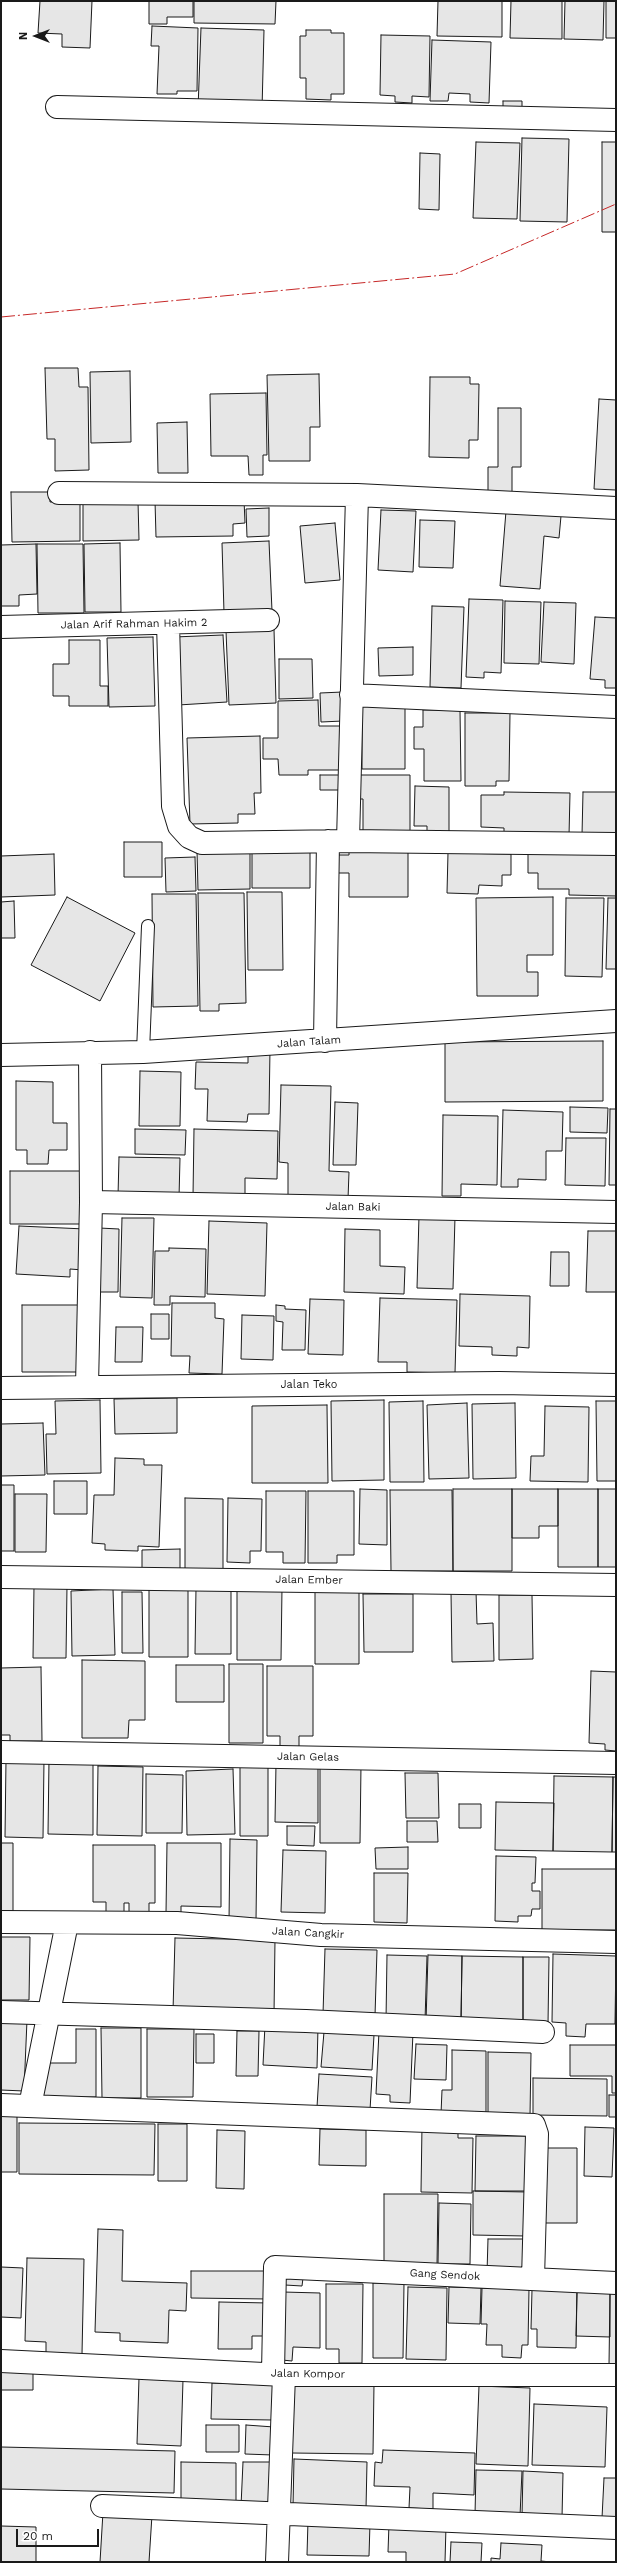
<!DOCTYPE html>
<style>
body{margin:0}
#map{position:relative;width:617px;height:2563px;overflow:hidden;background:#fff;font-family:"Work Sans",sans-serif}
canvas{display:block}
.frame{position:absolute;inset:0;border:2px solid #1a1a1a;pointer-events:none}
.north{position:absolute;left:16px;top:16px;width:40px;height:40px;-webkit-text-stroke:3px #fff;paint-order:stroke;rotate:270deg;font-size:11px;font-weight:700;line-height:16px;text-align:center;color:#1a1a1a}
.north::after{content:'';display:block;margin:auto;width:14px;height:18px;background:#1a1a1a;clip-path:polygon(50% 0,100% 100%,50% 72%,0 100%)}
.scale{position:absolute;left:16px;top:2529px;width:83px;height:18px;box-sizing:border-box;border:2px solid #1a1a1a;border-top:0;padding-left:5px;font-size:12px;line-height:14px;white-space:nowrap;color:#1a1a1a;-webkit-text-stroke:3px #fff;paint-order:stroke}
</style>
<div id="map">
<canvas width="617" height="2563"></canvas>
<div class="frame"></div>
<div class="north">N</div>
<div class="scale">20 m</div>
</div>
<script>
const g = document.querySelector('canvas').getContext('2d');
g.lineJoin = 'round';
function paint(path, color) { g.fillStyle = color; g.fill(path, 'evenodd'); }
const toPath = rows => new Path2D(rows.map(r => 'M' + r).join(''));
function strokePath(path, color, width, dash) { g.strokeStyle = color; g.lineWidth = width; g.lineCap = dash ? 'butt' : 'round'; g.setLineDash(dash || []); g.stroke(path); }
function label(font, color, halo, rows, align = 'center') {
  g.font = font + ' "Work Sans",sans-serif'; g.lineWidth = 3; g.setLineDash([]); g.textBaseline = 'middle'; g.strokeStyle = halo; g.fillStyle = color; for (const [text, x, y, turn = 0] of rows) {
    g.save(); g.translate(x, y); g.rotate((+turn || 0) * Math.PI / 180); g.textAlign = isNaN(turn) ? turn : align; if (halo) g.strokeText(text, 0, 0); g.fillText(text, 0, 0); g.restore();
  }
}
const building = toPath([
 [40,1,92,1,90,48,62,47,62,34,38,33,40,1],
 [149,1,193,1,193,17,167,17,167,24,149,24,149,1],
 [194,1,276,1,275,24,194,23,194,1],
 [438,1,502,1,502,37,437,36,438,1],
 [511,1,562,1,562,39,510,38,511,1],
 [565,1,604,1,603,40,564,39,565,1],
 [606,1,616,1,616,38,606,38,606,1],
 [152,26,198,28,197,91,177,91,177,94,157,94,159,46,151,46,152,26],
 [201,28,264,30,262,110,198,109,201,28],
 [306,30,331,30,331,33,344,33,344,94,331,94,331,100,306,99,306,78,300,78,300,36,306,36,306,30],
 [381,35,430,36,429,97,412,96,412,103,395,102,395,96,380,95,381,35],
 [432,40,491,42,489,103,470,102,470,94,449,93,448,101,430,101,432,40],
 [503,101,522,101,522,117,503,117,503,101],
 [522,138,569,139,567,222,520,221,522,138],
 [476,142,520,143,517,219,473,218,476,142],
 [602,142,616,142,616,232,602,232,602,142],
 [420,153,440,154,439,210,419,209,420,153],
 [45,368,78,368,79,387,88,387,89,470,55,471,55,439,47,439,45,368],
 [130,371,131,442,91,443,90,372,130,371],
 [319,374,320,427,310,427,310,461,269,461,267,375,319,374],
 [430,377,470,377,470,384,479,384,478,440,469,440,469,458,429,457,430,377],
 [266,393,267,455,263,455,263,475,249,475,248,456,211,456,210,394,266,393],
 [599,399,616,400,616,490,594,489,599,399],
 [498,408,521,408,521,467,512,467,512,492,488,492,488,467,498,467,498,408],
 [187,422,188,473,158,473,157,423,187,422],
 [11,492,50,492,50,502,80,501,80,541,12,542,11,492],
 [244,499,245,523,233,524,233,536,156,537,155,501,244,499],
 [138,501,139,540,83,541,83,502,138,501],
 [269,508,269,536,247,537,246,509,269,508],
 [381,510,416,511,413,572,378,570,381,510],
 [506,511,561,516,559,538,544,536,540,589,500,586,506,511],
 [420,520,455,521,453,568,419,567,420,520],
 [335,523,340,580,305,583,300,526,335,523],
 [269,541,272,611,224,613,222,543,269,541],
 [120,543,121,612,85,612,84,544,120,543],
 [36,544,37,594,19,595,19,606,1,606,1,545,36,544],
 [37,544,83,544,84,613,38,613,37,544],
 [469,599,503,600,501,673,484,672,484,678,466,677,469,599],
 [505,601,541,602,539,664,504,663,505,601],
 [544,602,576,603,574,664,541,662,544,602],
 [432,606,464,607,461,688,430,687,432,606],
 [595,617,616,618,616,688,605,688,605,680,590,679,595,617],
 [274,629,276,703,229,705,226,631,274,629],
 [223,635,227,702,178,705,174,637,223,635],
 [153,637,155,706,109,707,107,638,153,637],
 [69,640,100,640,100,686,108,686,108,706,69,706,69,696,53,696,53,664,69,664,69,640],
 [413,647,413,675,379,676,378,648,413,647],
 [279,659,312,659,313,698,279,699,279,659],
 [343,692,343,721,321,722,320,693,343,692],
 [318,700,319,726,341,726,341,770,308,770,308,775,279,775,278,759,263,759,263,738,278,738,278,701,318,700],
 [362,703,405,703,405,769,362,769,362,703],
 [423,710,460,710,461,781,424,781,424,749,414,749,414,727,423,727,423,710],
 [465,713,510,713,509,781,496,781,496,786,465,786,465,713],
 [260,736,261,793,254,793,255,814,238,814,238,823,190,824,187,738,260,736],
 [320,775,340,775,340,790,320,790,320,775],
 [356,775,410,775,410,832,363,832,363,799,356,799,356,775],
 [415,786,449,787,449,832,427,832,427,826,414,826,415,786],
 [504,792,570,793,569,836,504,835,504,828,481,827,481,795,504,795,504,792],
 [583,792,616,792,616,835,582,835,583,792],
 [124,842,162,842,162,877,124,877,124,842],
 [349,849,408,849,408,897,349,897,349,873,338,873,338,855,349,855,349,849],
 [528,849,616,851,616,896,569,895,569,889,538,889,538,873,528,873,528,849],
 [250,850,250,889,198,890,197,851,250,850],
 [252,850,310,850,310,888,252,888,252,850],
 [448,853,511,854,511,875,502,875,502,886,479,885,478,894,447,893,448,853],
 [54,854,55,895,1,897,1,856,54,854],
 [195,857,196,891,166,892,165,858,195,857],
 [247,892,282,892,283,970,248,970,247,892],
 [198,893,244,893,246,1003,219,1004,219,1011,200,1011,198,893],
 [152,894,196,894,198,1006,153,1007,152,894],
 [67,897,135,933,100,1001,31,965,67,897],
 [553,897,553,955,527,955,527,972,538,972,538,996,477,996,476,898,553,897],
 [566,898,604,898,602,977,565,976,566,898],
 [608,898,616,898,616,969,606,969,608,898],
 [14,901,15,938,1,938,1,902,14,901],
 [603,1041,603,1101,445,1102,445,1042,603,1041],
 [248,1048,270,1049,269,1114,248,1114,247,1122,207,1121,208,1089,195,1089,196,1062,248,1063,248,1048],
 [140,1071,181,1072,180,1126,139,1126,140,1071],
 [16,1081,53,1082,53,1123,67,1123,67,1150,49,1150,48,1164,27,1164,27,1150,16,1150,16,1081],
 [281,1085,331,1086,329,1171,349,1172,348,1199,288,1197,288,1163,279,1162,281,1085],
 [335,1102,358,1103,356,1165,333,1165,335,1102],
 [570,1107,608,1108,607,1133,570,1132,570,1107],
 [610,1109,616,1109,616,1185,609,1185,610,1109],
 [503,1110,563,1112,562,1151,546,1151,546,1180,518,1179,518,1187,501,1187,503,1110],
 [443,1115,498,1116,497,1185,461,1184,461,1196,442,1196,443,1115],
 [135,1129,186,1130,185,1155,135,1154,135,1129],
 [194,1129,278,1131,277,1179,245,1178,245,1197,193,1196,194,1129],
 [566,1138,606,1138,605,1186,565,1185,566,1138],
 [119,1157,180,1158,179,1198,118,1196,119,1157],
 [10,1171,80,1171,80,1224,10,1224,10,1171],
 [419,1216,455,1217,453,1289,417,1288,419,1216],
 [122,1218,154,1218,152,1298,120,1297,122,1218],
 [209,1221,267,1223,265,1296,207,1294,209,1221],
 [19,1226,85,1229,83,1270,70,1269,70,1277,16,1274,19,1226],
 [99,1228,119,1229,118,1292,98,1292,99,1228],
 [345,1229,380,1230,380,1266,405,1267,404,1294,344,1292,345,1229],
 [588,1231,616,1231,616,1292,586,1292,588,1231],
 [169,1248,206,1249,205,1297,170,1296,170,1305,154,1305,155,1251,169,1251,169,1248],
 [551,1252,569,1252,569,1286,550,1286,551,1252],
 [460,1294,530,1296,529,1348,517,1347,517,1356,492,1355,492,1347,459,1346,460,1294],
 [380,1298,457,1300,455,1373,407,1372,407,1362,378,1362,380,1298],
 [310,1299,344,1300,343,1355,308,1354,310,1299],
 [172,1303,215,1303,215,1318,224,1319,222,1374,189,1373,190,1356,171,1356,172,1303],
 [22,1305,81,1305,81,1372,22,1372,22,1305],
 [276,1305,285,1306,285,1309,306,1310,305,1350,282,1350,283,1322,276,1321,276,1305],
 [151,1314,169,1314,169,1339,151,1339,151,1314],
 [242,1315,274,1316,273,1360,241,1359,242,1315],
 [116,1327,143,1327,142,1362,115,1362,116,1327],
 [177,1398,177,1433,115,1434,114,1399,177,1398],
 [100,1400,101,1473,47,1474,46,1434,56,1434,55,1401,100,1400],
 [384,1400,384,1480,332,1481,331,1401,384,1400],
 [423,1401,424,1482,390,1482,389,1402,423,1401],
 [596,1401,616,1401,616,1481,597,1481,596,1401],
 [467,1403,469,1478,429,1479,427,1405,467,1403],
 [515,1403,516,1478,473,1479,472,1404,515,1403],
 [327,1405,328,1483,252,1483,252,1406,327,1405],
 [545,1406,589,1407,588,1482,530,1481,531,1456,544,1456,545,1406],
 [43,1423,45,1475,1,1476,1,1424,43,1423],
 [115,1458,144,1459,144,1465,162,1465,159,1547,138,1546,138,1551,105,1550,105,1544,92,1543,94,1495,114,1495,115,1458],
 [54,1481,87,1481,87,1514,54,1514,54,1481],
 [1,1485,14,1485,14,1551,1,1551,1,1485],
 [360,1489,387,1490,387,1545,359,1544,360,1489],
 [453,1489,512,1489,512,1571,453,1571,453,1489],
 [512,1489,558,1489,558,1526,539,1526,539,1538,512,1538,512,1489],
 [558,1489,598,1489,598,1567,558,1567,558,1489],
 [598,1489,616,1489,616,1567,598,1567,598,1489],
 [390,1490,452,1490,453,1571,391,1571,390,1490],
 [266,1491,306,1491,305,1563,283,1563,283,1552,266,1552,266,1491],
 [308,1491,354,1491,354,1555,337,1555,337,1563,308,1563,308,1491],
 [15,1494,47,1494,46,1552,15,1552,15,1494],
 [185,1498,223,1499,223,1572,185,1572,185,1498],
 [228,1498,262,1499,261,1551,250,1551,250,1563,227,1562,228,1498],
 [180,1549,180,1572,142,1572,142,1550,180,1549],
 [34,1586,67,1586,66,1658,33,1658,34,1586],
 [149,1586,188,1587,188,1657,149,1657,149,1586],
 [196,1588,231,1589,231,1654,195,1654,196,1588],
 [237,1588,282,1588,281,1660,237,1660,237,1588],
 [113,1589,115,1655,72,1656,71,1591,113,1589],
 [451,1591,476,1591,477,1624,493,1623,494,1661,452,1662,451,1591],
 [122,1592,142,1592,143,1653,122,1653,122,1592],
 [315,1592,359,1592,359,1664,315,1664,315,1592],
 [363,1594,413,1594,413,1652,364,1652,363,1594],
 [499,1595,532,1595,533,1659,499,1660,499,1595],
 [82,1660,145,1661,145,1720,129,1720,128,1738,82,1738,82,1660],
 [229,1664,263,1664,263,1743,229,1743,229,1664],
 [176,1665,224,1665,224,1702,176,1702,176,1665],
 [267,1666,313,1666,313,1736,299,1736,299,1748,280,1748,280,1736,267,1736,267,1666],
 [41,1667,42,1741,10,1741,10,1735,1,1735,1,1668,41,1667],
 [591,1671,616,1672,616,1751,605,1750,605,1744,589,1743,591,1671],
 [6,1760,44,1760,43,1838,5,1837,6,1760],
 [49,1760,93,1760,93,1835,48,1834,49,1760],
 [276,1764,318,1764,318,1823,275,1822,276,1764],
 [320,1765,361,1765,360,1843,320,1843,320,1765],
 [98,1766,143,1767,142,1836,97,1835,98,1766],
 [240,1766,268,1766,268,1836,240,1836,240,1766],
 [233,1769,235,1834,187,1835,186,1771,233,1769],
 [405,1773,438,1773,439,1818,406,1818,405,1773],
 [146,1774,183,1775,182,1833,146,1833,146,1774],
 [554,1776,613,1777,612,1852,553,1851,554,1776],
 [613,1777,616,1777,616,1852,612,1852,613,1777],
 [496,1802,554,1803,553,1851,495,1850,496,1802],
 [459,1804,481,1804,481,1828,459,1828,459,1804],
 [407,1821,437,1821,438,1842,407,1842,407,1821],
 [287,1826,315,1826,314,1846,287,1845,287,1826],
 [230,1839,257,1840,256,1921,229,1921,230,1839],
 [1,1843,13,1843,13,1911,1,1911,1,1843],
 [167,1843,221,1843,221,1907,181,1906,181,1913,166,1913,167,1843],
 [93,1845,155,1845,155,1903,149,1903,149,1914,129,1914,129,1903,124,1903,124,1913,106,1913,106,1902,93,1902,93,1845],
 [408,1847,408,1869,376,1869,375,1848,408,1847],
 [283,1850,326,1851,325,1913,281,1912,283,1850],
 [496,1856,536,1857,535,1883,532,1883,532,1891,540,1891,540,1909,532,1909,531,1916,518,1916,518,1922,495,1921,496,1856],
 [542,1869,616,1869,616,1930,542,1930,542,1869],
 [374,1873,408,1873,407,1923,374,1922,374,1873],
 [1,1937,30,1937,29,2000,1,2000,1,1937],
 [175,1938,275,1940,274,2014,173,2011,175,1938],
 [325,1949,377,1950,375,2016,323,2014,325,1949],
 [553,1954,616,1956,615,2024,586,2024,585,2037,566,2036,566,2023,552,2022,553,1954],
 [387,1955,427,1956,425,2021,386,2020,387,1955],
 [428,1955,462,1956,461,2022,426,2022,428,1955],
 [462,1956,523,1957,523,2024,461,2022,462,1956],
 [523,1957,549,1957,548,2024,523,2024,523,1957],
 [1,2019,27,2020,24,2091,1,2090,1,2019],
 [265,2025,318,2027,317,2068,263,2065,265,2025],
 [101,2028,141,2028,141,2098,102,2098,101,2028],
 [76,2029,96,2029,96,2097,43,2098,43,2063,76,2063,76,2029],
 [147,2029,194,2029,193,2097,147,2097,147,2029],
 [237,2031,259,2031,258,2076,236,2076,237,2031],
 [379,2031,413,2032,410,2103,390,2102,390,2095,376,2094,379,2031],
 [324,2032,374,2035,372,2070,321,2067,324,2032],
 [196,2034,214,2034,214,2063,196,2063,196,2034],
 [416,2044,447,2045,446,2080,414,2079,416,2044],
 [570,2045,616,2045,616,2093,612,2093,612,2076,570,2076,570,2045],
 [452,2050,486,2051,486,2114,441,2114,442,2090,452,2090,452,2050],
 [488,2052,531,2053,530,2116,488,2116,488,2052],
 [319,2074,372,2077,370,2110,317,2107,319,2074],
 [533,2078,607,2079,607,2116,533,2115,533,2078],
 [609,2095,616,2095,616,2117,609,2117,609,2095],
 [1,2109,17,2109,17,2172,1,2172,1,2109],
 [19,2123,155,2124,154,2175,19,2174,19,2123],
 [158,2124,187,2124,187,2181,158,2181,158,2124],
 [422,2126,458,2127,458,2138,473,2138,472,2193,421,2192,422,2126],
 [585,2127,614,2128,612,2177,584,2176,585,2127],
 [320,2129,366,2130,366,2166,319,2165,320,2129],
 [217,2130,245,2131,244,2189,216,2188,217,2130],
 [476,2136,529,2136,528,2191,475,2191,476,2136],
 [543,2148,577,2148,577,2223,543,2223,543,2148],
 [473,2191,527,2192,526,2236,473,2235,473,2191],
 [384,2194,438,2194,437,2266,384,2265,384,2194],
 [439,2203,471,2204,470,2264,438,2264,439,2203],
 [98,2229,123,2230,122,2281,187,2283,186,2311,169,2310,168,2343,120,2341,120,2333,95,2332,98,2229],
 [488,2239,524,2239,524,2268,487,2273,488,2239],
 [27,2258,84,2259,82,2354,46,2354,46,2342,25,2341,27,2258],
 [1,2267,23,2268,21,2318,1,2317,1,2267],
 [191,2271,268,2271,268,2299,191,2298,191,2271],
 [286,2277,303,2278,302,2286,285,2285,286,2277],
 [373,2283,404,2283,403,2358,373,2358,373,2283],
 [326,2284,363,2284,362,2363,339,2363,339,2349,326,2349,326,2284],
 [408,2287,447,2288,446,2360,406,2359,408,2287],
 [449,2287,481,2288,480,2324,448,2323,449,2287],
 [482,2288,529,2289,528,2345,522,2345,521,2358,502,2357,502,2345,486,2345,487,2324,481,2324,482,2288],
 [616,2288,616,2366,609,2365,610,2292,616,2288],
 [532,2290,577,2291,576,2348,537,2347,537,2329,531,2329,532,2290],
 [577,2291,610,2292,610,2337,576,2336,577,2291],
 [283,2292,320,2293,320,2348,293,2347,292,2361,282,2360,283,2292],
 [219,2302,269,2303,268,2336,252,2336,252,2349,218,2349,219,2302],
 [1,2363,33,2364,33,2390,1,2390,1,2363],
 [139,2378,183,2380,181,2446,137,2444,139,2378],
 [212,2383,273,2385,272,2420,211,2419,212,2383],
 [293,2383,374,2384,373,2454,292,2453,293,2383],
 [479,2386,530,2388,528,2466,476,2464,479,2386],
 [534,2404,607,2407,605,2467,532,2465,534,2404],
 [206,2425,239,2425,239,2452,206,2452,206,2425],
 [246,2425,274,2427,273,2455,245,2454,246,2425],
 [1,2447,175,2451,174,2493,1,2489,1,2447],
 [383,2450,475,2453,474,2495,433,2493,433,2509,409,2508,410,2487,374,2486,375,2462,382,2463,383,2450],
 [294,2459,367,2462,366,2509,293,2506,294,2459],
 [181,2462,236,2463,236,2503,181,2502,181,2462],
 [243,2462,274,2462,272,2508,241,2506,243,2462],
 [476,2470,522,2471,520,2516,475,2515,476,2470],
 [523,2471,563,2473,562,2518,522,2516,523,2471],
 [604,2478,616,2478,616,2518,602,2518,604,2478],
 [103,2512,152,2515,149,2562,100,2562,103,2512],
 [308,2521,370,2523,369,2556,307,2555,308,2521],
 [389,2524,446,2526,445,2562,406,2562,406,2552,388,2552,389,2524],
 [1,2526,36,2527,36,2562,1,2562,1,2526],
 [451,2542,482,2543,481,2562,450,2562,451,2542],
 [501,2543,542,2545,541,2561,551,2562,491,2562,491,2558,500,2559,501,2543]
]);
const lane = toPath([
 [143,1052,148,926]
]);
const street = toPath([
 [57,107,616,120],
 [59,493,357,495,616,508],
 [168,623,173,806,179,826,189,837,202,843,348,841,616,844],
 [1,627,268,620],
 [351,695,616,707],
 [348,841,357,495],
 [325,1041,328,841],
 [1,1055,143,1052,616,1021],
 [91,1202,616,1212],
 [87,1386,91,1202,90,1052],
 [1,1388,499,1383,616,1385],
 [1,1577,616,1585],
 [1,1752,616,1763],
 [1,1922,177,1923,321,1935,616,1942],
 [1,2012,306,2021,543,2032],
 [1,2105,534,2125,537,2134,533,2279],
 [30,2106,67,1923],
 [1,2361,284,2375,616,2375],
 [273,2373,275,2267,616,2283],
 [102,2506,616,2528],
 [277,2562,284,2375]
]);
const power = toPath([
 [1,317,455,274,616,204]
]);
const streetNames = [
 ["Jalan Arif Rahman Hakim 2",134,624,-1],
 ["Jalan Talam",309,1042,-4],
 ["Jalan Baki",353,1207,1],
 ["Jalan Teko",309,1385],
 ["Jalan Ember",309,1580,1],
 ["Jalan Gelas",308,1757,1],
 ["Jalan Cangkir",308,1933,3],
 ["Gang Sendok",445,2275,3],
 ["Jalan Kompor",308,2374,1]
];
paint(building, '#e6e6e6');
strokePath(building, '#1a1a1a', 1);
strokePath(lane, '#1a1a1a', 14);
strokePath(street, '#1a1a1a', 24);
strokePath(lane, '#fff', 12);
strokePath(street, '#fff', 22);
strokePath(power, '#c62828', 1, [14, 3, 2, 3]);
label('11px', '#1a1a1a', '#fff', streetNames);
</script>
